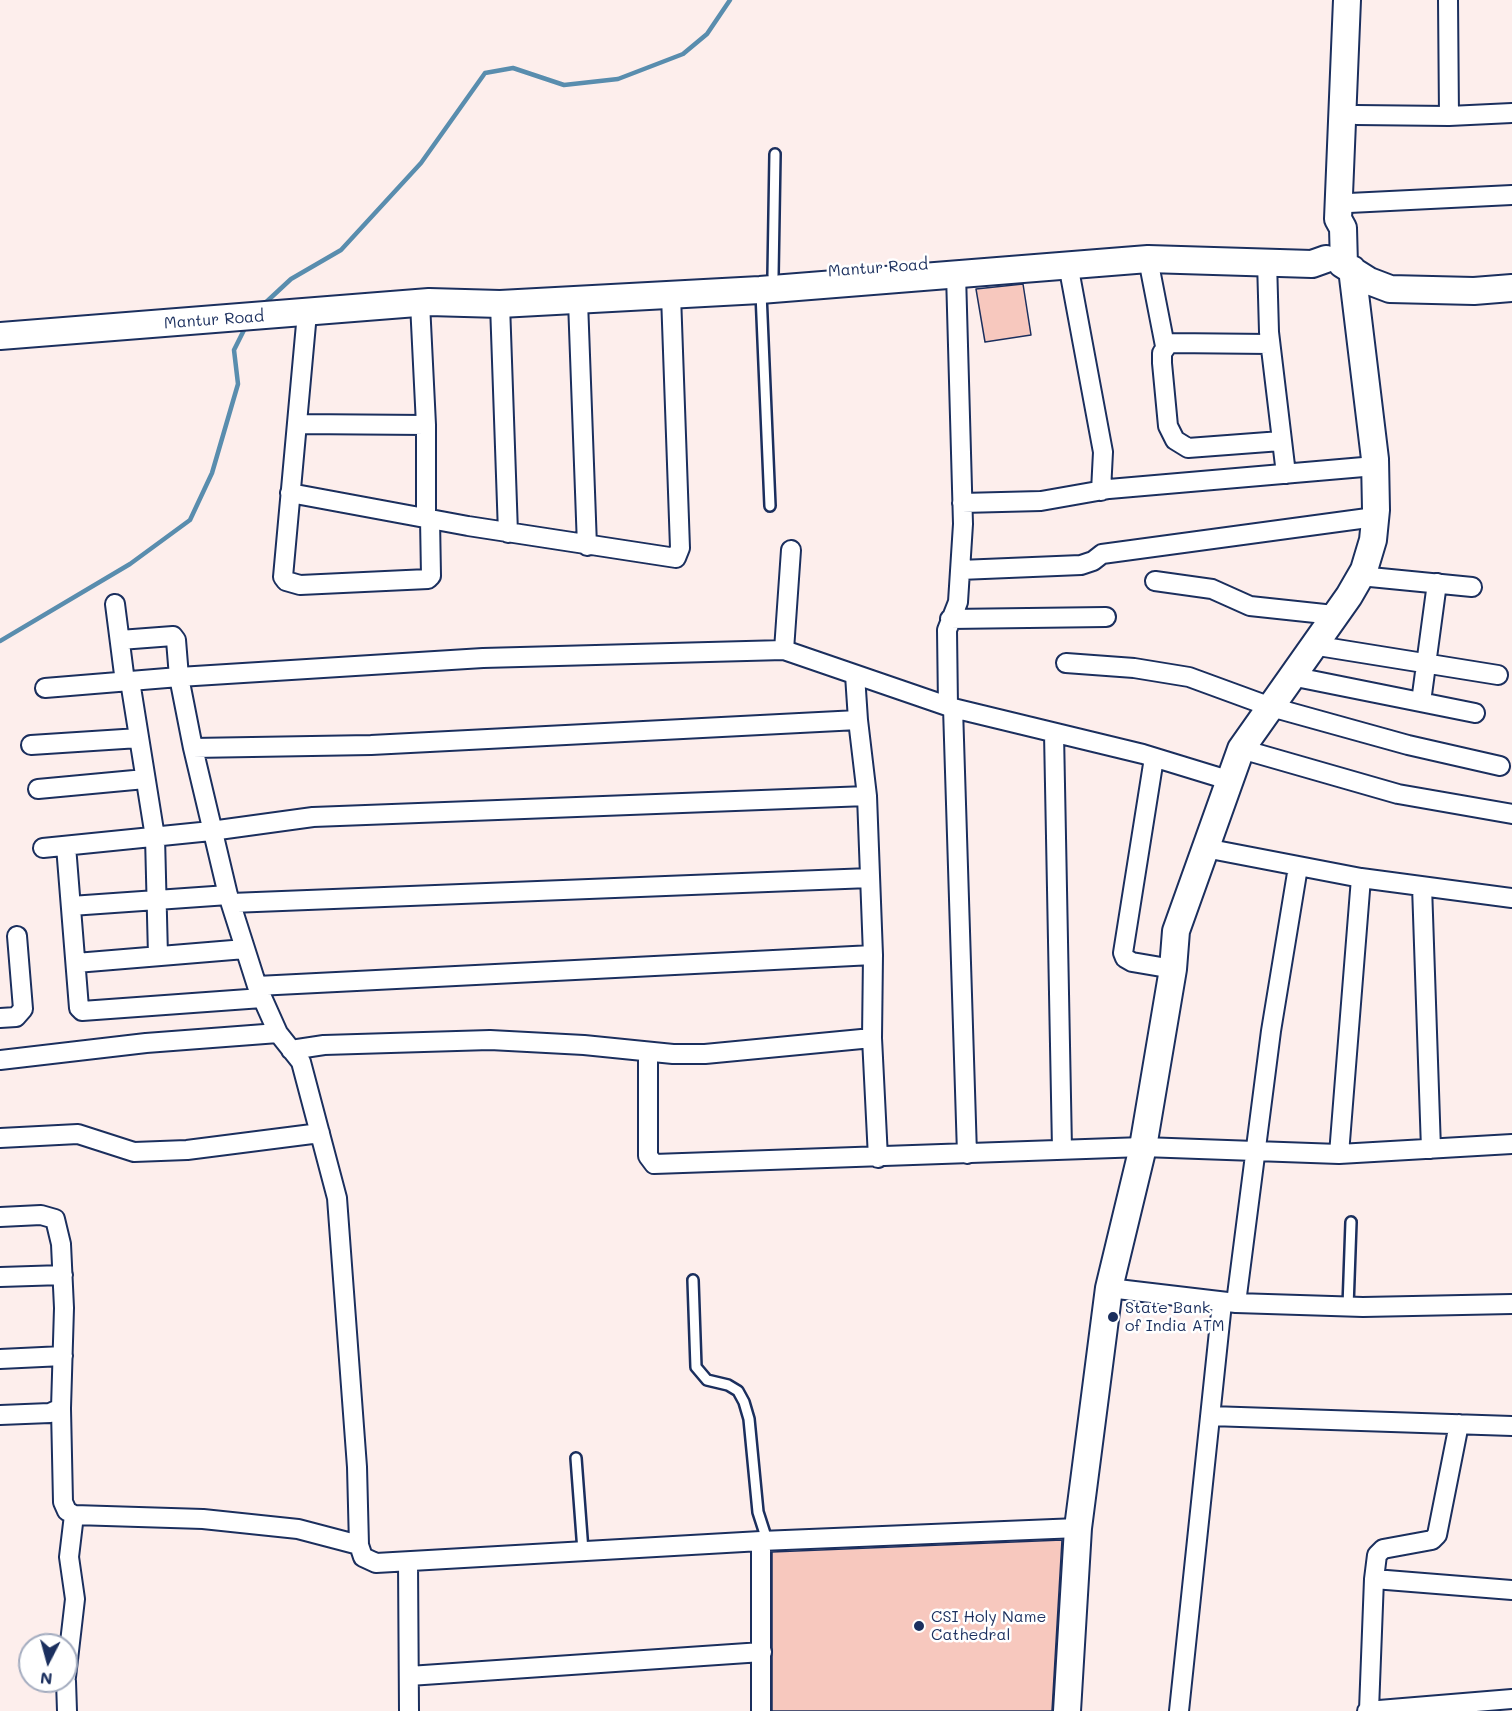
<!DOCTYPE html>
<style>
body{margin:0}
#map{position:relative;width:1512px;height:1711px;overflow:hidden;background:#fdeeec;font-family:Mali,sans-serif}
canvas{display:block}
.north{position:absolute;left:18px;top:1633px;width:60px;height:60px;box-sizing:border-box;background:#fff;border:2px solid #a4acbf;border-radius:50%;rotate:186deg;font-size:16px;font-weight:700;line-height:24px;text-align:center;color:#1b2f5e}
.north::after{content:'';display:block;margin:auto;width:21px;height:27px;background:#1b2f5e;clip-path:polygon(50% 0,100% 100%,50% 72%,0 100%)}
</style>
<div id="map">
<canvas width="1512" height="1711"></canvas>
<div class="north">N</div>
</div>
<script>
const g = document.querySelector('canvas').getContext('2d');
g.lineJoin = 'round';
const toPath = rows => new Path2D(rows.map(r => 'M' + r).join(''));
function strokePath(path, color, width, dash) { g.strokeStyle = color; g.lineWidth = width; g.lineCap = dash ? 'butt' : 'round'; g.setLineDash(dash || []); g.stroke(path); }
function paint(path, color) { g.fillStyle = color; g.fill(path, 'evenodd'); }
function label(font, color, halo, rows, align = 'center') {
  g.font = font + ' Mali,sans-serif'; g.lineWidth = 5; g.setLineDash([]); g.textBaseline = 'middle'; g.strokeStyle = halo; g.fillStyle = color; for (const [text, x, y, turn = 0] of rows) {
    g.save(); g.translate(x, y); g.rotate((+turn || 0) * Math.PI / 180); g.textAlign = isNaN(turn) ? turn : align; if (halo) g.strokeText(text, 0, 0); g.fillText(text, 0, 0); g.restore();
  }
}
const stream = toPath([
 [263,305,291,279,341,250,421,163,485,73,513,68,564,85,618,79,683,54,707,34,730,0],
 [0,641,130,564,190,520,212,473,238,384,234,350,246,326]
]);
const building = toPath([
 [1023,284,1031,335,985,342,976,289,1023,284],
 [1062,1540,1052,1711,772,1711,772,1552,1062,1540]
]);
const lane = toPath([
 [773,275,775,154],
 [761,293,770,506],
 [693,1280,696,1367,707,1380,728,1385,738,1391,744,1402,749,1419,758,1512,767,1540],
 [1348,1307,1351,1222],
 [576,1458,583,1551]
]);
const street = toPath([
 [1448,0,1449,116],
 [1356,115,1449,116,1512,113],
 [1349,203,1512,195],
 [1148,259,1165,346],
 [1267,261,1269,332,1286,474],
 [1068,264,1103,452,1101,491],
 [578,301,587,546],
 [420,303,426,425,426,519],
 [500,304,508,533],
 [307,313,283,577,286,581,300,585,428,579,431,576,430,519],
 [1270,344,1169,343,1162,353,1162,363,1168,426,1175,440,1188,448,1281,441],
 [297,424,426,425],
 [290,493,468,526,676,558,680,548,671,295],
 [962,503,1041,501,1109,489,1375,466],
 [791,550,784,650,953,708,1143,754,1228,780],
 [960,570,1081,565,1093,561,1102,554,1375,517],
 [1360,576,1472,587],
 [1155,581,1212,589,1250,606,1334,615],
 [115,604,125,682],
 [950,619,1106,617],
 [1312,645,1498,675],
 [784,650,483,658,179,677,193,748,371,745,858,720,855,675],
 [1066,663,1134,668,1189,677,1271,707,1408,745,1500,766],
 [1291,676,1475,713],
 [130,681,155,837,158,956],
 [45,688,179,677,176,640,173,636,120,640],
 [1421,702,1437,583],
 [948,706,947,630,958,602,963,524,956,274],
 [953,708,967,1154],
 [1054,733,1062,1149],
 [31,745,139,738],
 [193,748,228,895,257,986,278,1033,301,1062,337,1198,357,1467,359,1545,363,1557,376,1563,761,1541,1078,1528],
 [1241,749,1398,794,1512,814],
 [1154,758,1123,953,1125,958,1132,962,1173,969],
 [38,789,145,779],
 [66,846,79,1008,82,1011,262,998],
 [43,848,211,831,313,817,867,796],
 [1205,848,1361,878,1512,898],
 [1422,886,1431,1149],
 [231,903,870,878],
 [71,906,228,895],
 [873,955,872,1038,878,1158],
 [76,963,245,949],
 [257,986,873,955,867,796,858,720],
 [0,1018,16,1017,23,1009,17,936],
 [291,1050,324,1045,490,1040,584,1045,673,1054,705,1054,872,1038],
 [648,1052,648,1156,654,1164,1143,1147,1339,1154,1512,1144],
 [0,1060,146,1043,278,1033],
 [0,1138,78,1134,134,1152,187,1150,320,1133],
 [1339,1154,1361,878],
 [0,1217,41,1215,55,1219,61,1244,64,1308,61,1408,50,1413,0,1415],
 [0,1277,63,1275],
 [1109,1288,1236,1303,1363,1307,1512,1304],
 [1236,1303,1271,1031,1298,867],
 [0,1359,63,1356],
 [61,1409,63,1502,67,1511,74,1515,203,1519,298,1529,359,1545],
 [1210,1416,1512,1426],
 [408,1562,409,1711],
 [1374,1579,1377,1555,1383,1549,1432,1540,1437,1535,1459,1424],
 [409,1676,762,1652],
 [66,1677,75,1599,69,1557,74,1515],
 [66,1681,67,1711],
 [1369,1710,1374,1579,1512,1590],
 [761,1711,761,1541],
 [1179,1711,1222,1303],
 [1367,1711,1512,1699]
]);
const secondary = toPath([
 [1342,264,1369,281,1390,289,1474,291,1512,288],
 [1344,265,1343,228,1338,219,1347,0],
 [0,336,429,302,500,304,760,290,1148,259,1312,264,1326,259],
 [1067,1711,1078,1528,1109,1288,1143,1147,1173,969,1176,931,1241,749,1349,596,1364,570,1373,540,1376,510,1375,459,1352,269]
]);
const markers = [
 [1113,1317,6,"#1b2f5e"],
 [919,1626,6,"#1b2f5e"]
];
const streetNames = [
 ["Mantur Road",878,268,-4],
 ["Mantur Road",214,320,-4]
];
const poiNames = [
 ["State Bank",1125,1308],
 ["of India ATM",1125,1326],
 ["CSI Holy Name",931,1617],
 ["Cathedral",931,1635]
];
strokePath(stream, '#598dae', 4.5);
paint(building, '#f7c8be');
strokePath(building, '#1b2f5e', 1.5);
strokePath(lane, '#1b2f5e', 14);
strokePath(street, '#1b2f5e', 22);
strokePath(secondary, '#1b2f5e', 30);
strokePath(lane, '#fff', 9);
strokePath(street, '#fff', 18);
strokePath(secondary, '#fff', 26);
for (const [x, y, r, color] of markers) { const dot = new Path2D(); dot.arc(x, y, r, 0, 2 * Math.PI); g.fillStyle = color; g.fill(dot); strokePath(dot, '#fff', 2); }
label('16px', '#1b2f5e', '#fff', streetNames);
label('16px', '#1b2f5e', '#fff', poiNames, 'left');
</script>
